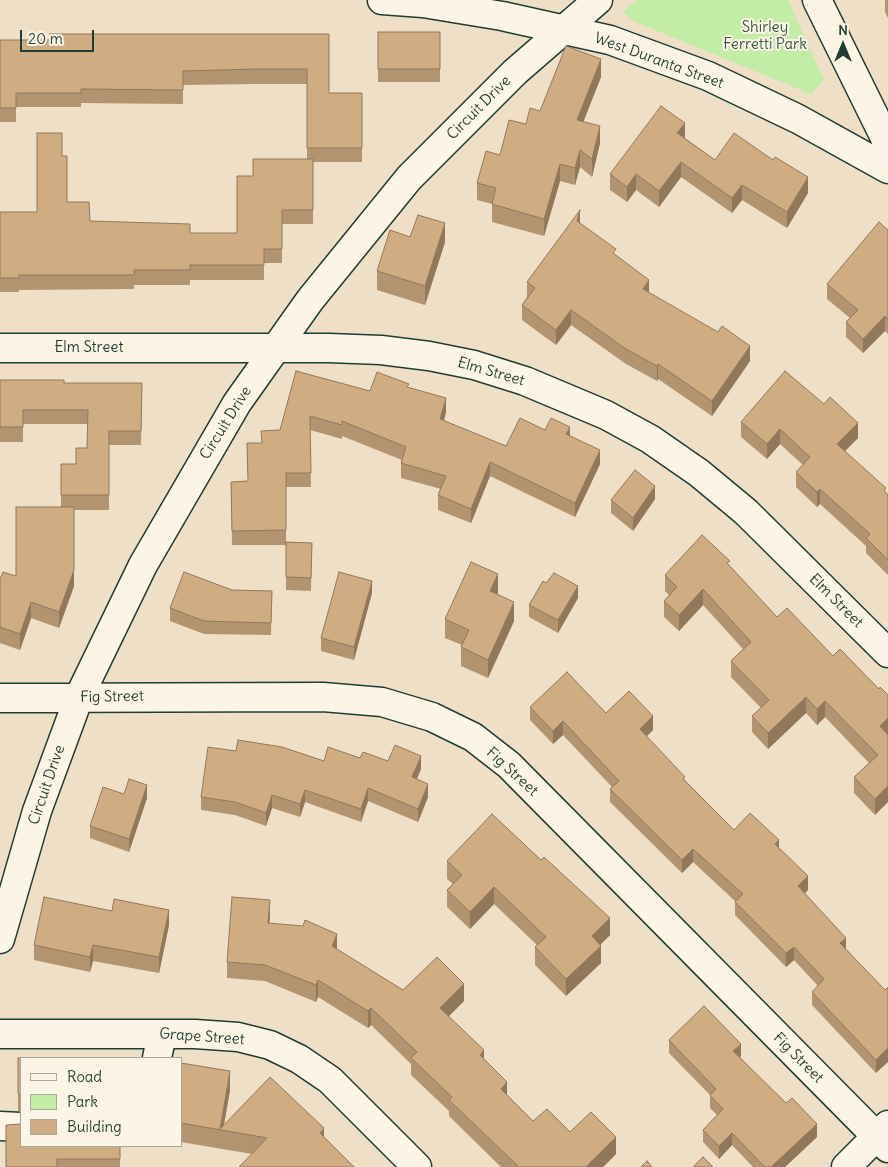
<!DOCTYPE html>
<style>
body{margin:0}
#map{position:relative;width:888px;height:1167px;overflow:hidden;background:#efdfc7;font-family:Delius,sans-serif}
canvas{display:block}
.legend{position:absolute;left:20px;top:1057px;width:162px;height:90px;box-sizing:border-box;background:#fcf5e5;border:1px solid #a4ab9e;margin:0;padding:6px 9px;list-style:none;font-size:15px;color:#1f3d34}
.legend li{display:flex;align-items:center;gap:10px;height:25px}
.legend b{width:25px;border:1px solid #a4ab9e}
.north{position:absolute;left:818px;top:20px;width:50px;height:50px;-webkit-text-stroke:4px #fcf5e5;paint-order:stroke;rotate:0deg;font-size:14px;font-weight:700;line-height:20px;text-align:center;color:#1f3d34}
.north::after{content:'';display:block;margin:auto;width:18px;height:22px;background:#1f3d34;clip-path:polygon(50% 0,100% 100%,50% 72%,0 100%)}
.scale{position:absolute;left:20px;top:30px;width:74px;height:22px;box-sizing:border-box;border:2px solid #1f3d34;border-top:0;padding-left:6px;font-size:15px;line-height:18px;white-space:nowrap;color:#1f3d34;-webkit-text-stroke:4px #fcf5e5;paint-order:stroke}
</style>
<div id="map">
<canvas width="888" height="1167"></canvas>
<ul class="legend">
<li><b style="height:6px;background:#fcf5e5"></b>Road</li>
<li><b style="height:14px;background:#c3eca7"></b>Park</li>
<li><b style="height:14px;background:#d0ac82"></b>Building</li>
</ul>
<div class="north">N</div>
<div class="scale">20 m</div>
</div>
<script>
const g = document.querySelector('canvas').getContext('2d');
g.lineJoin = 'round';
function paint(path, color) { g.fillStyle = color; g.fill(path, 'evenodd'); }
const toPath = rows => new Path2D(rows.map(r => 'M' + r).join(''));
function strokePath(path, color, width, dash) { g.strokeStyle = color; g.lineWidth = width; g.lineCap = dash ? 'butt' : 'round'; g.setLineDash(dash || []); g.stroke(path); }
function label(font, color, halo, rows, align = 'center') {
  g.font = font + ' Delius,sans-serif'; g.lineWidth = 4; g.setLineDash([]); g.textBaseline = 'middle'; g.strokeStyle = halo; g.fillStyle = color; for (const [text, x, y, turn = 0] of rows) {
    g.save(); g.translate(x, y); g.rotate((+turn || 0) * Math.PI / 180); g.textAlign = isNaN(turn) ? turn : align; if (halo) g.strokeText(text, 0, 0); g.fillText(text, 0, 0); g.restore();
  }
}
const green = toPath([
 [638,0,788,0,824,80,811,94,633,21,623,11]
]);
const minor = toPath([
 [382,0,423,3,502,16,610,40,708,76,798,119,888,169],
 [817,0,888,144],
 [0,348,329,348,381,350,429,356,474,365,525,381,606,415,650,439,699,473,746,512,888,653],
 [0,698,323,697,382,702,432,717,473,737,509,765,888,1148],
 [0,939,37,811,79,697,143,565,237,403,310,300,409,178,515,72,598,0],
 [0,1034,195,1034,238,1037,270,1045,299,1059,330,1080,417,1167],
 [157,1058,162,1034],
 [0,1126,21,1127],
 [846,1167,888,1125]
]);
const wall = toPath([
 [885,0,888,0,888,18,885,12],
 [378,32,440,32,440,82,378,82],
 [329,34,329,93,362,93,362,162,313,162,313,224,282,224,282,263,264,263,264,280,190,280,190,285,134,285,134,289,19,290,19,292,0,292,0,212,37,212,62,156,67,202,90,221,190,233,237,233,253,176,307,159,307,84,256,84,183,85,183,104,81,103,81,107,16,107,16,122,0,122,0,40,50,40],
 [601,77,583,122,600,143,592,177,580,167,575,185,560,181,544,236,492,222,492,204,477,200,477,183,526,124,540,111],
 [685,138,715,160,808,193,787,228,742,200,732,213,681,177,659,207,636,190,627,202,610,190,610,174],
 [580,223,616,256,649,293,750,361,712,416,658,379,657,381,626,364,571,325,556,345,522,320,522,305,527,297,527,282],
 [888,230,888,334,885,331,863,353,846,337,846,322,850,318,827,299,827,284],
 [410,237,445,242,425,305,377,290,377,271],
 [296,371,370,391,409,388,446,412,444,421,506,446,545,430,570,436,600,464,575,517,490,476,471,523,438,510,438,495,441,489,401,478,401,463,402,460,342,436,342,439,310,430,311,487,286,487,286,542,312,543,311,591,286,590,286,545,232,545,231,482,248,481,247,443,261,443,280,430],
 [0,380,64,383,142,383,141,445,109,445,109,510,74,510,74,586,59,628,31,618,20,650,0,643,0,579,16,576,61,507,61,464,76,464,87,448,88,424,23,424,23,442,0,442],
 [741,422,858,438,845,451,888,495,888,575,866,553,866,546,820,504,817,507,796,487,796,472,803,465,780,444,767,459,741,437],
 [655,499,633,531,611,513,611,500],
 [730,566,777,617,887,734,875,815,854,793,854,777,869,763,825,717,817,725,806,713,768,749,752,732,752,716,761,708,731,677,731,661,743,649,703,605,679,631,664,617,664,601,669,595,665,591,665,575],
 [232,590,272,591,271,635,204,634,170,621,170,608],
 [372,593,354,660,321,651,321,638],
 [498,593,497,594,514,621,488,678,461,666,461,647,462,645,445,638,445,619],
 [578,598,558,633,529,617,529,605],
 [530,707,606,713,653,730,646,736,685,780,734,830,779,848,808,890,805,893,846,950,885,990,876,1073,812,1005,812,992,818,986,794,960,786,967,735,915,735,901,693,862,682,873,610,802,610,789,612,787,563,735,553,744,530,720],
 [236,751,324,761,360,758,388,761,421,769,417,779,428,797,418,822,368,801,361,822,305,802,300,817,272,808,266,826,235,815,201,810,201,797],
 [124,794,147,798,129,852,90,838,90,826],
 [447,861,610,935,600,945,601,963,566,996,535,965,535,947,537,945,494,904,470,929,447,907,447,890,453,884,447,879],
 [270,917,269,924,337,949,403,990,464,1001,449,1016,484,1059,507,1095,533,1121,570,1132,616,1154,603,1167,501,1167,449,1116,449,1111,411,1075,411,1064,371,1025,368,1028,318,997,316,1002,265,981,227,978,227,962],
 [169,925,159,973,93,961,90,972,34,960,34,945],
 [669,1040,741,1056,740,1057,817,1137,785,1167,753,1167,732,1145,719,1159,703,1142,703,1130,717,1115,710,1108,710,1095,669,1053],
 [18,1058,21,1058,21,1112,18,1111],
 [181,1063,230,1090,224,1125,324,1137,252,1154,181,1142],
 [120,1146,120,1167,6,1167]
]);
const shadedWall = toPath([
 [601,59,601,77,577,138,577,120],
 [685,123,685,138,677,133],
 [600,126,600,143,592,177,592,159],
 [580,150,580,167,575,185,575,168],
 [681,162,681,177,659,207,659,191],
 [560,164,560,181,544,236,544,219],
 [636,174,636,190,627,202,627,187],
 [808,177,808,193,787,228,787,212],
 [742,185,742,200,732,213,732,198],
 [580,210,580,225,577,221],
 [445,223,445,242,425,305,425,286],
 [649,280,649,295,643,289],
 [571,310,571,325,556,345,556,330],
 [885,316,885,331,863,353,863,339],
 [750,346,750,361,712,416,712,401],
 [658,364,658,379,657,381,657,366],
 [446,398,446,412,440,434,440,419],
 [858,423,858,438,837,459,837,444],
 [570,427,570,442,566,434],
 [780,429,780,444,767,459,767,444],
 [600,450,600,464,575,517,575,503],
 [490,462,490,476,471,523,471,509],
 [655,486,655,499,633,531,633,518],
 [820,489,820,504,817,507,817,492],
 [74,570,74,586,59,628,59,612],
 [498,574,498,593,490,610,490,591],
 [372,581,372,593,354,660,354,647],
 [578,586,578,598,558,633,558,620],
 [703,589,703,605,679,631,679,615],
 [31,602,31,618,20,650,20,634],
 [514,602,514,621,488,678,488,660],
 [806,697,806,713,768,749,768,733],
 [825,701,825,717,817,725,817,709],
 [653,716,653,730,640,743,640,729],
 [888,718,888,734,880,742,880,726],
 [563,721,563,735,553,744,553,731],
 [421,756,421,769,412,790,412,777],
 [428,784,428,797,418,822,418,809],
 [147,785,147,798,129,852,129,839],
 [888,786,888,802,875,815,875,799],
 [368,788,368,801,361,822,361,809],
 [305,790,305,802,300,817,300,804],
 [272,795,272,808,266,826,266,813],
 [779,840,779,854,775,844],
 [693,849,693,862,682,873,682,860],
 [808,876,808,890,798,899,798,886],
 [494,887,494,904,470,929,470,912],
 [270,900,270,917,268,940,268,923],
 [169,910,169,925,159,973,159,957],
 [610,918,610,935,592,953,592,936],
 [337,934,337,951,332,946],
 [846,938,846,951,840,943],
 [93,945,93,961,90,972,90,957],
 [601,946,601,963,566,996,566,979],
 [794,947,794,960,786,967,786,953],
 [318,980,318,997,316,1002,316,985],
 [464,984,464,1001,440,1025,440,1008],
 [371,1008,371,1025,368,1028,368,1011],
 [741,1044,741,1056,733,1064,733,1051],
 [888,1048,888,1062,876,1073,876,1060],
 [484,1050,484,1067,480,1055],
 [230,1071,230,1090,223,1130,220,1130],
 [507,1082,507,1099,501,1089],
 [817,1124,817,1137,785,1167,771,1167],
 [324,1128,324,1147,320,1133],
 [732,1133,732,1145,719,1159,719,1146],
 [616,1137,616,1154,603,1167,586,1167]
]);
const building = toPath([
 [378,32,440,32,440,69,378,69,378,32],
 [50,34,329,34,329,93,362,93,362,148,307,148,307,69,256,69,183,71,183,90,81,89,81,93,16,93,16,108,0,108,0,40,50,40,50,34],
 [566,46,601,59,577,120,600,126,592,159,580,150,575,168,560,164,544,219,492,204,496,188,477,183,486,151,500,155,509,120,526,124,530,108,540,111,566,46],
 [661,106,685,123,677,133,715,160,734,133,773,160,775,157,808,177,787,212,742,185,732,198,681,162,659,191,636,174,627,187,610,174,661,106],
 [37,133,62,133,62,156,67,156,67,202,89,202,90,221,190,224,190,233,237,233,237,176,253,176,253,159,313,159,313,210,282,210,282,249,264,249,264,265,190,265,190,270,134,270,134,275,19,275,19,278,0,278,0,212,37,212,37,133],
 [580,210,577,221,616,249,613,253,649,280,643,289,718,332,722,326,750,346,712,401,658,364,657,366,626,349,571,310,556,330,522,305,535,288,527,282,580,210],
 [418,215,445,223,425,286,377,271,390,230,410,237,418,215],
 [879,222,888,230,888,319,885,316,863,339,846,322,858,310,827,284,879,222],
 [296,371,370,391,377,372,409,384,407,387,446,398,440,419,506,446,520,418,545,430,551,418,570,427,566,434,600,450,575,503,490,462,471,509,438,495,446,476,401,463,406,447,342,421,342,425,310,416,311,473,286,473,286,530,232,531,231,482,248,481,247,443,262,443,261,431,280,430,296,371],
 [785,371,824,404,830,397,858,423,837,444,886,488,884,490,888,495,888,560,866,538,870,534,820,489,817,492,796,472,810,457,780,429,767,444,741,422,785,371],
 [0,380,64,380,64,383,142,383,141,431,109,431,109,495,61,495,61,464,76,464,76,448,87,448,88,410,23,410,23,427,0,427,0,380],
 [635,470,655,486,633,518,611,500,635,470],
 [16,507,74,507,74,570,59,612,31,602,20,634,0,627,0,579,3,572,16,576,16,507],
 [702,535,730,561,727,563,777,617,787,608,833,656,840,649,879,689,880,687,888,695,888,718,880,726,888,735,888,786,875,799,854,777,878,755,825,701,817,709,806,697,768,733,752,716,769,700,731,661,751,642,703,589,679,615,664,601,677,587,665,575,702,535],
 [286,542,312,543,311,578,286,577,286,542],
 [471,562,498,574,490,591,514,602,488,660,461,647,469,630,445,619,471,562],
 [184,572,232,590,272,591,271,623,204,621,170,608,184,572],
 [339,572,372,581,354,647,321,638,339,572],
 [554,573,578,586,558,620,529,605,543,581,546,583,554,573],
 [567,672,606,713,629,691,653,716,640,729,685,777,683,779,734,830,750,813,779,840,775,844,808,876,798,886,846,938,840,943,885,990,888,987,888,1048,876,1060,812,992,824,979,794,947,786,953,735,902,743,894,693,849,682,860,610,789,619,781,563,721,553,731,530,707,567,672],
 [238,740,282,747,324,761,328,747,360,758,363,752,388,761,395,745,421,756,412,777,428,784,418,809,368,788,361,809,305,790,300,804,272,795,266,813,235,802,201,797,208,747,236,751,238,740],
 [129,779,147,785,129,839,90,826,103,787,124,794,129,779],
 [492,814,541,860,544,857,610,918,592,936,601,946,566,979,535,947,546,937,494,887,470,912,447,890,462,875,447,861,492,814],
 [44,897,112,911,114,899,169,910,159,957,93,945,90,957,34,945,44,897],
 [232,897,270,900,268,923,303,926,305,920,337,934,332,946,403,990,437,957,464,984,440,1008,484,1050,480,1055,507,1082,501,1089,533,1121,547,1109,570,1132,591,1112,616,1137,586,1167,519,1167,449,1100,452,1097,411,1058,417,1052,371,1008,368,1011,318,980,316,985,265,965,227,962,232,897],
 [704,1006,741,1044,733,1051,786,1103,792,1098,817,1124,771,1167,765,1167,732,1133,719,1146,703,1130,723,1109,710,1095,716,1089,669,1040,704,1006],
 [18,1058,133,1058,21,1058,21,1095,18,1094,18,1058],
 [181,1063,230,1071,220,1129,270,1077,324,1128,320,1133,354,1167,239,1167,267,1138,181,1123,181,1063],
 [21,1124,21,1146,120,1146,120,1159,57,1159,57,1167,6,1167,6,1125,21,1124],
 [703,1157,713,1167,693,1167,703,1157],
 [647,1161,652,1167,641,1167,647,1161]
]);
const parkNames = [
 ["Shirley",765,28],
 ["Ferretti Park",765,45]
];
const streetNames = [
 ["West Duranta Street",659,61,20],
 ["Circuit Drive",479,108,-45],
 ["Elm Street",89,348],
 ["Elm Street",491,372,16],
 ["Circuit Drive",226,423,-58],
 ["Elm Street",836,601,45],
 ["Fig Street",112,697,-1],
 ["Fig Street",512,772,42],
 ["Circuit Drive",47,785,-71],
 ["Grape Street",202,1037,4],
 ["Fig Street",798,1058,45]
];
paint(green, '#c3eca7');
strokePath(minor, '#1f3d34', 31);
strokePath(minor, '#fcf5e5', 28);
paint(wall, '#b39470');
paint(shadedWall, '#92785b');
paint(building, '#d0ac82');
strokePath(building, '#92785b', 1);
label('15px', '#385745', '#fcf5e5', parkNames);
label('15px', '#1f3d34', '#fcf5e5', streetNames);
</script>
